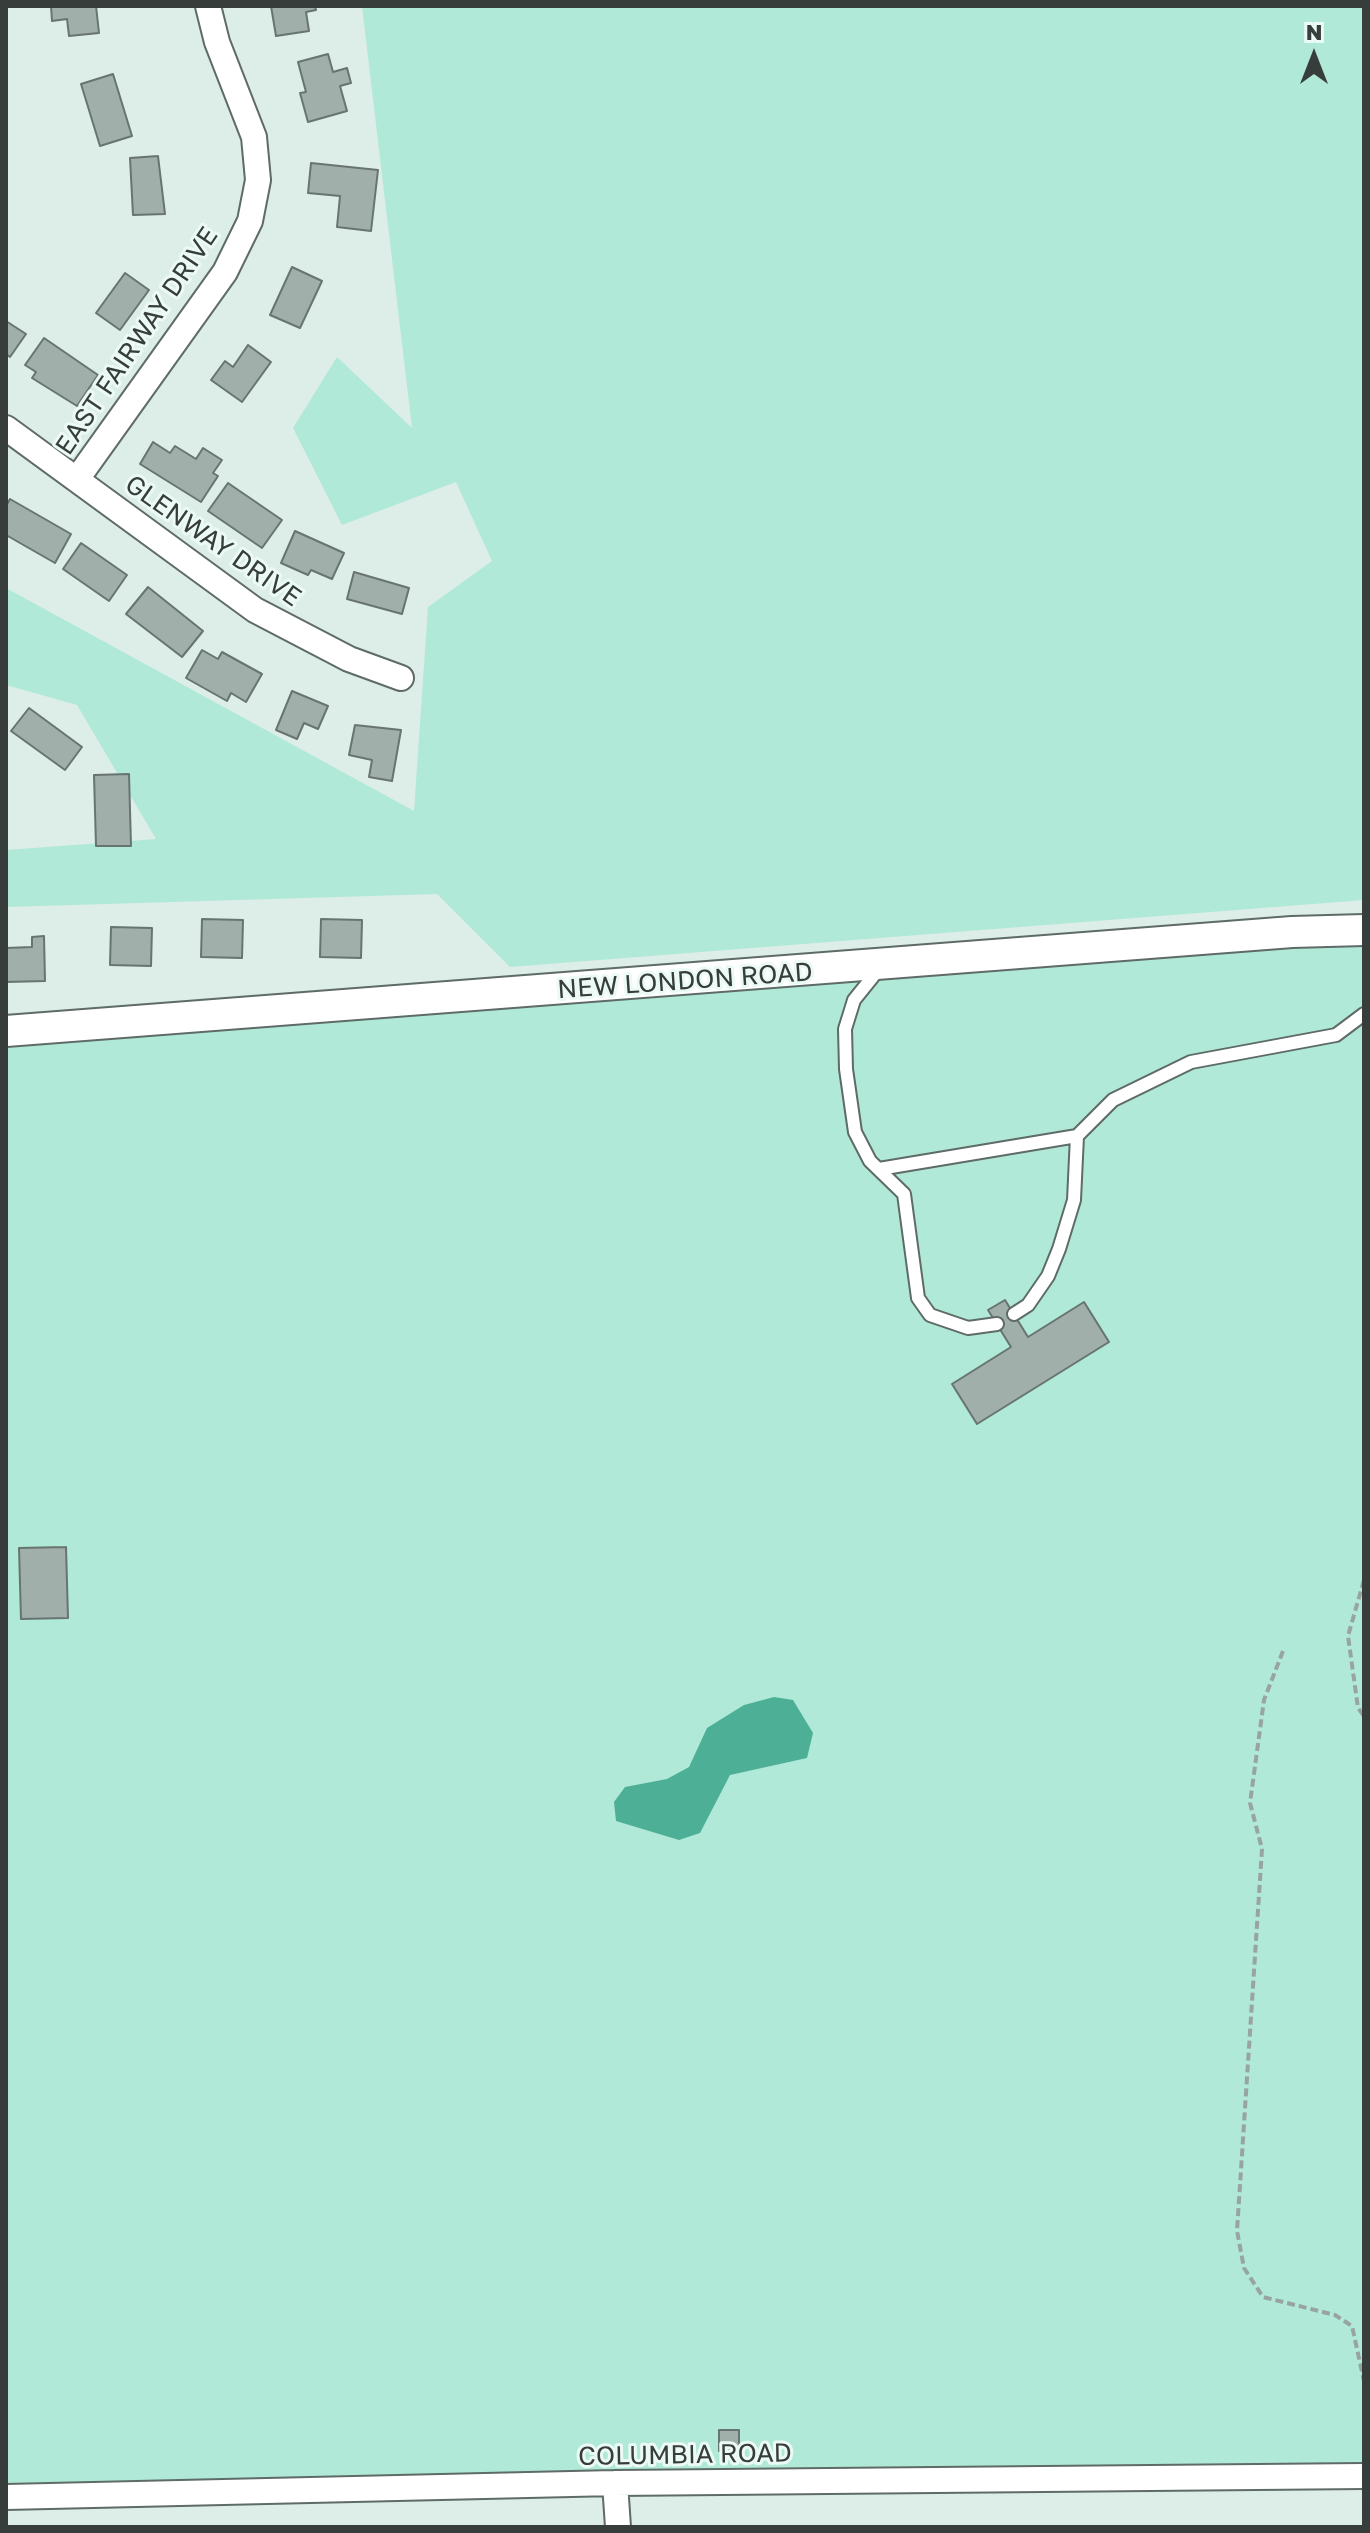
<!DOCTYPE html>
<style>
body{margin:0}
#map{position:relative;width:1370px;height:2533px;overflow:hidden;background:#ddede8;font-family:"Golos Text",sans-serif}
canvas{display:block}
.frame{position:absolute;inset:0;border:8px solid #373d3b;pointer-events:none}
.north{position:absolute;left:1274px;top:16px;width:80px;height:80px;-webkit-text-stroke:6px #ebfaf5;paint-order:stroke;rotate:0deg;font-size:22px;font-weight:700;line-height:32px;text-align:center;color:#373d3b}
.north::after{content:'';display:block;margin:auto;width:28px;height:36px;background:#373d3b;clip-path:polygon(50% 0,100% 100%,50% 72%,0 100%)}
</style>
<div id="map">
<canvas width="1370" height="2533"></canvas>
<div class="frame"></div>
<div class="north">N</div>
</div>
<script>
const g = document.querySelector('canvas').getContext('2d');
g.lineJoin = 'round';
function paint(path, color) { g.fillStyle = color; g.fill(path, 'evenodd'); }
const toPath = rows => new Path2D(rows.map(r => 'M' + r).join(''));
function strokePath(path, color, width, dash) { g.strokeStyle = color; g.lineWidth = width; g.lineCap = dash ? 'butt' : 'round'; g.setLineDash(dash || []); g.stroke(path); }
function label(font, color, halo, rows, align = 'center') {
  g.font = font + ' "Golos Text",sans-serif'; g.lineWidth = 6; g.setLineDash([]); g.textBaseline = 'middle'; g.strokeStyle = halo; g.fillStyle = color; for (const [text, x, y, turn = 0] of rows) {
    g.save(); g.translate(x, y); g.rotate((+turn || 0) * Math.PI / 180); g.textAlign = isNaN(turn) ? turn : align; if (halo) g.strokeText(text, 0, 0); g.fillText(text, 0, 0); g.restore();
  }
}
const green = toPath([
 [362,6,1364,6,1364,900,510,967,437,894,6,907,6,850,156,839,77,705,6,685,6,588,414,811,428,607,492,561,456,482,342,525,293,428,337,357,412,428],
 [1364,930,1364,2476,6,2497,6,1031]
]);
const water = toPath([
 [774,1697,793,1700,813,1733,807,1758,730,1775,700,1833,679,1840,616,1821,614,1802,625,1787,667,1779,689,1767,707,1728,744,1705]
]);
const building = toPath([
 [51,6,96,6,99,33,69,36,67,19,52,21,51,6],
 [271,6,315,6,316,10,306,12,309,31,276,36,271,6],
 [328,54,333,72,347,68,351,83,340,86,347,111,308,122,300,93,306,92,298,62,328,54],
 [113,74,132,136,100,146,81,84,113,74],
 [158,156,165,214,133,215,130,158,158,156],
 [311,163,378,170,371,231,337,227,340,196,308,193,311,163],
 [292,267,322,281,300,328,270,315,292,267],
 [125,273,149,290,120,330,96,313,125,273],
 [6,321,26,334,10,357,6,354,6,321],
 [44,338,98,375,77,406,32,378,36,372,25,365,44,338],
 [248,345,271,362,242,402,211,380,225,361,233,367,248,345],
 [153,442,170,453,175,446,196,459,203,448,222,460,213,473,218,476,201,502,140,464,153,442],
 [228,483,282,520,262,548,208,511,228,483],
 [10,499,71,534,55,563,6,535,6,506,10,499],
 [295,531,344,553,332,579,311,570,308,575,281,563,295,531],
 [81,543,127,575,109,601,63,569,81,543],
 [354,572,409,588,402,614,347,599,354,572],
 [148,587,203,631,182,657,126,614,148,587],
 [202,650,218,659,222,652,262,674,246,702,231,693,227,701,186,678,202,650],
 [292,691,328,706,318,729,304,723,297,739,276,730,292,691],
 [29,708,82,747,65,770,11,731,29,708],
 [355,725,401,730,392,781,369,777,372,760,349,755,355,725],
 [129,774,131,846,96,846,94,775,129,774],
 [202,919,243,920,242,958,201,957,202,919],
 [321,919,362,920,361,958,320,957,321,919],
 [111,927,152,928,151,966,110,965,111,927],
 [44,936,45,981,6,982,6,948,32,947,32,937,44,936],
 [1005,1300,1028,1337,1084,1302,1109,1342,977,1424,952,1384,1011,1347,988,1310,1005,1300],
 [66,1547,68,1618,21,1619,19,1548,66,1547],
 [719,2430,739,2430,739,2451,719,2451,719,2430]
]);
const path = toPath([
 [1364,1580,1348,1636,1358,1708,1364,1716],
 [1283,1651,1264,1700,1250,1803,1262,1849,1237,2231,1244,2268,1263,2297,1335,2315,1352,2326,1364,2381]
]);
const service = toPath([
 [879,969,854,1000,845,1029,846,1069,855,1132,870,1161,904,1194,918,1298,930,1315,968,1328,997,1324],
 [879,1169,1077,1136],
 [1014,1314,1028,1305,1048,1276,1059,1249,1074,1200,1077,1136,1113,1100,1191,1062,1336,1035,1364,1014]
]);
const minor = toPath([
 [6,428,255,610,349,659,401,678],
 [77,479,225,272,250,221,258,180,254,137,217,42,208,6],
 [615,2483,618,2527],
 [6,2497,615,2483,1364,2476]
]);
const tertiary = toPath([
 [6,1031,1292,932,1364,930]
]);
const streetNames = [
 ["EAST FAIRWAY DRIVE",137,341,-56],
 ["GLENWAY DRIVE",213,541,35],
 ["NEW LONDON ROAD",685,981,-4],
 ["COLUMBIA ROAD",685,2455,-1]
];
paint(green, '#b0e9d8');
paint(water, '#4eaf97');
paint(building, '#a0afaa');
strokePath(building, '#677470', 2);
strokePath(service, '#5e6b67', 16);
strokePath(minor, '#5e6b67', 28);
strokePath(tertiary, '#5e6b67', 34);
strokePath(path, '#98a4a0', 4, [8, 4]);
strokePath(service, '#fff', 12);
strokePath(minor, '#fff', 24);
strokePath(tertiary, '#fff', 30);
label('26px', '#373d3b', '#ebfaf5', streetNames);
</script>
